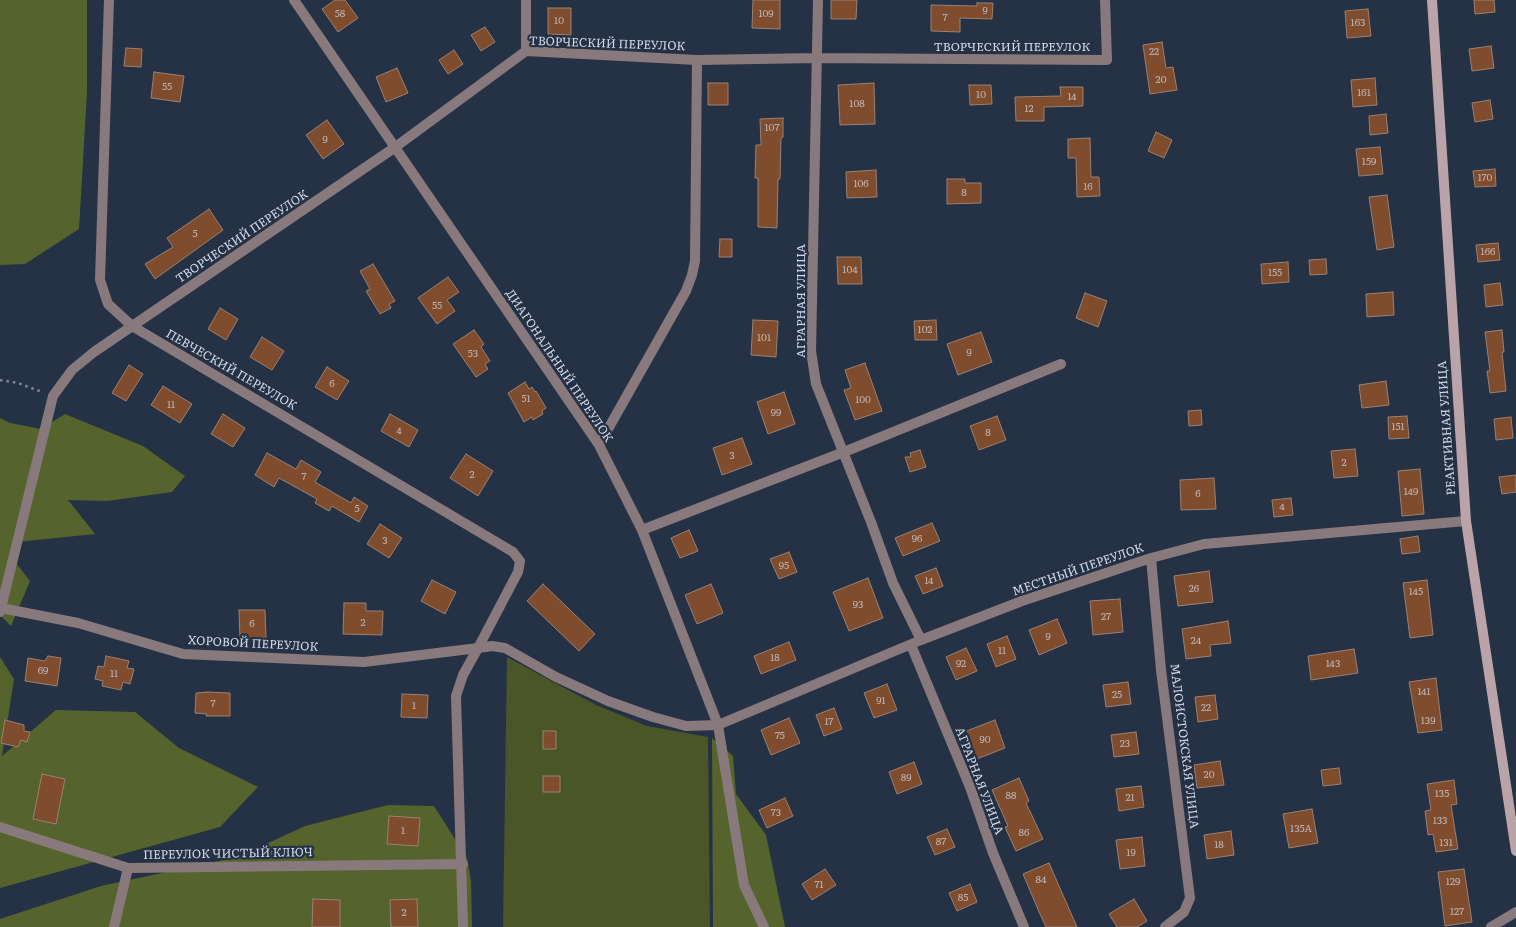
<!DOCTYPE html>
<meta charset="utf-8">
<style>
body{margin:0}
canvas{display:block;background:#253144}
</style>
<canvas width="1516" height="927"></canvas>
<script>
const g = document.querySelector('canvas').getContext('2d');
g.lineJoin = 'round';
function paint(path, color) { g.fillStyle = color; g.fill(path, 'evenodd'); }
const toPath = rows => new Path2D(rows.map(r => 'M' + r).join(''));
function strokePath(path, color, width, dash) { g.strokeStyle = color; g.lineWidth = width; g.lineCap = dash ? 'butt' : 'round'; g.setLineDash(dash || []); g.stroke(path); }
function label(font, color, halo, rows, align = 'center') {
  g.font = font + ' Literata,serif'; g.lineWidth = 4.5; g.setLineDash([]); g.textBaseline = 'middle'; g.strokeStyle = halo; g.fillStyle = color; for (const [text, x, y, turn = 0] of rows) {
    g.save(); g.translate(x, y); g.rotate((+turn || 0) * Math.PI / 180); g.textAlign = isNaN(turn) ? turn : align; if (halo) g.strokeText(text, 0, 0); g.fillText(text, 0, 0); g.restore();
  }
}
const green = toPath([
 [507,657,596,705,647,726,708,737,710,927,503,927]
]);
const forest = toPath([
 [0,0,87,0,87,92,79,229,25,264,0,265],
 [65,414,143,446,185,476,172,492,107,501,68,500,95,534,17,542,9,554,30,581,11,626,0,615,0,418,10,423,41,429],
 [0,657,14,679,2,756,56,710,135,712,179,748,258,787,220,827,0,888],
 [712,738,733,756,736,794,766,835,785,927,713,927],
 [388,805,434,806,467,858,471,881,472,927,0,927,0,919,101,886,238,857,305,826]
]);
const building = toPath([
 [335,0,345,0,358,18,338,32,322,9,335,0],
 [753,0,780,0,780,29,752,28,753,0],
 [831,0,857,0,856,19,831,19,831,0],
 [1474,0,1494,0,1495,12,1475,14,1474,0],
 [977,3,993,3,992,19,960,18,960,32,931,31,931,5,977,6,977,3],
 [548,8,571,8,571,35,548,34,548,8],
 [1368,9,1371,36,1347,38,1345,11,1368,9],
 [485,27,495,42,481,51,471,35,485,27],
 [1162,42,1166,68,1173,67,1177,90,1150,94,1143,45,1162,42],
 [1491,46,1494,68,1472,71,1469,49,1491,46],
 [126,48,142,49,141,67,124,66,126,48],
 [454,50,463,64,448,74,439,60,454,50],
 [397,68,408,93,386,102,376,77,397,68],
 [154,72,184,76,180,102,151,98,154,72],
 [1375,78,1377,105,1353,107,1351,80,1375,78],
 [708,83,728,83,728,105,708,105,708,83],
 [874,83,875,124,840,125,838,85,874,83],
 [969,85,991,85,992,104,970,105,969,85],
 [1060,87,1083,87,1083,106,1044,107,1044,121,1016,121,1015,97,1061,96,1060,87],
 [1490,100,1493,119,1475,122,1472,103,1490,100],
 [1386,114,1388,133,1370,135,1369,116,1386,114],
 [783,118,783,137,781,138,780,179,778,179,777,228,758,227,758,178,755,178,756,145,761,145,760,119,783,118],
 [327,120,344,144,323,159,306,135,327,120],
 [1156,132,1172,140,1164,158,1148,151,1156,132],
 [1090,138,1091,177,1099,177,1100,196,1077,197,1076,158,1068,158,1068,139,1090,138],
 [1380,147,1383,174,1359,176,1356,149,1380,147],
 [1495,169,1496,186,1475,187,1473,171,1495,169],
 [876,170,877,197,847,198,846,172,876,170],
 [947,179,965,179,965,183,981,183,981,203,947,204,947,179],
 [1387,195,1394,247,1377,250,1369,197,1387,195],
 [209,209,223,230,155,279,145,264,173,247,167,238,209,209],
 [720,239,732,239,732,257,719,257,720,239],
 [1498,243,1500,260,1478,262,1476,245,1498,243],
 [837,257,861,257,862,284,838,284,837,257],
 [1326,259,1327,274,1310,275,1309,260,1326,259],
 [1288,262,1289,282,1262,284,1261,264,1288,262],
 [373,264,395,301,389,304,391,308,380,314,366,291,370,289,360,271,373,264],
 [448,277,459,292,447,300,455,311,437,324,418,298,448,277],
 [1500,283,1503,305,1486,307,1484,285,1500,283],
 [1393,292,1394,315,1367,317,1366,294,1393,292],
 [1085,293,1107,301,1098,327,1076,318,1085,293],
 [220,308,238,319,226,340,208,329,220,308],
 [753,320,778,321,776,357,751,355,753,320],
 [936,320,937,340,915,340,914,321,936,320],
 [474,330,484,344,481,347,490,361,485,364,488,369,476,377,453,344,474,330],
 [1502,330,1504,352,1502,352,1506,391,1490,393,1487,371,1490,371,1485,332,1502,330],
 [981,332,992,362,958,375,947,344,981,332],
 [262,337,284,351,272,370,250,357,262,337],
 [865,363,882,411,855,420,844,390,851,388,845,370,865,363],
 [129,365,143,374,126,401,112,393,129,365],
 [327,367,349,381,337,400,315,387,327,367],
 [1386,381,1389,405,1362,408,1359,385,1386,381],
 [525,382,529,389,532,387,535,392,536,391,546,408,542,411,543,414,533,420,532,417,524,422,508,393,525,382],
 [163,386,192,404,180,423,151,405,163,386],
 [784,392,795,424,768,434,757,402,784,392],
 [1201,410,1202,425,1189,426,1188,411,1201,410],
 [223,414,245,428,233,447,211,434,223,414],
 [390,414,418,430,409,447,381,431,390,414],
 [997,416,1006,440,979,450,970,426,997,416],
 [1407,416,1409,438,1389,439,1388,417,1407,416],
 [1511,417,1513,438,1496,440,1494,419,1511,417],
 [742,438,752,464,722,475,713,448,742,438],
 [1355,449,1358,476,1334,478,1331,451,1355,449],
 [920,450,926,467,910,472,905,457,911,457,910,453,920,450],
 [267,453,296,469,301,460,321,472,315,482,351,503,354,497,368,506,359,522,332,506,329,511,315,503,317,499,279,478,274,487,255,475,267,453],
 [466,454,493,471,478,496,450,478,466,454],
 [1420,469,1424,514,1402,516,1398,471,1420,469],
 [1516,475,1516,492,1502,494,1499,477,1516,475],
 [1214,478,1216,509,1181,510,1180,480,1214,478],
 [1291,498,1293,515,1274,517,1272,500,1291,498],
 [932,523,940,541,903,556,895,538,932,523],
 [380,524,402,538,389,558,367,544,380,524],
 [689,530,698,551,680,558,671,538,689,530],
 [1418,536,1420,552,1402,554,1400,539,1418,536],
 [789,552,797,572,779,579,770,559,789,552],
 [936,568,943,586,923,594,915,576,936,568],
 [1209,571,1213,602,1178,606,1174,576,1209,571],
 [868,578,883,618,849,631,833,592,868,578],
 [432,580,456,592,445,614,421,601,432,580],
 [1427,580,1433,635,1410,638,1403,583,1427,580],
 [543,584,595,634,579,651,527,601,543,584],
 [711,584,723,613,697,624,685,595,711,584],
 [1120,599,1123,632,1093,635,1090,601,1120,599],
 [344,603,366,603,366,611,383,611,382,635,343,634,344,603],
 [239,610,265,610,266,638,240,639,239,610],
 [1057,619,1067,643,1039,655,1029,630,1057,619],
 [1228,621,1231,643,1210,645,1211,656,1186,659,1182,629,1228,621],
 [1007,636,1016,659,996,667,987,644,1007,636],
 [789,642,796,660,761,674,754,656,789,642],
 [966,648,977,671,956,680,946,657,966,648],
 [1354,649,1358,673,1311,680,1308,656,1354,649],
 [48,656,61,658,57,686,25,681,28,658,45,661,48,656],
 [106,656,129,661,127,668,134,669,130,684,123,682,121,690,102,686,103,681,95,679,98,666,104,667,106,656],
 [1436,678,1442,730,1418,733,1409,682,1436,678],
 [1128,682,1131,704,1106,707,1103,685,1128,682],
 [887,684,897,710,874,718,864,693,887,684],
 [207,692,230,693,230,716,206,716,207,714,195,713,196,693,207,692],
 [402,694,428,695,427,718,401,717,402,694],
 [1215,695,1218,719,1198,722,1195,697,1215,695],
 [834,708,842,729,824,736,816,715,834,708],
 [789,718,800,743,771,755,761,730,789,718],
 [5,720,24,725,24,731,30,732,27,742,21,740,18,747,1,743,5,720],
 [995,720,1005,748,974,760,964,732,995,720],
 [543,731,556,731,556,749,543,749,543,731],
 [1136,732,1139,754,1114,757,1111,735,1136,732],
 [1220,761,1224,785,1197,788,1194,765,1220,761],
 [914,762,922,784,897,794,889,772,914,762],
 [1339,768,1341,784,1323,786,1321,770,1339,768],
 [42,774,65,779,56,824,33,819,42,774],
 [543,776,560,776,560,792,543,792,543,776],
 [1019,778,1029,801,1026,803,1043,839,1016,851,1005,827,1008,826,992,790,1019,778],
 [1454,780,1457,804,1451,805,1458,849,1436,852,1433,834,1428,835,1425,811,1431,810,1427,784,1454,780],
 [1141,786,1144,807,1119,811,1116,789,1141,786],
 [785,798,793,816,767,828,759,810,785,798],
 [1312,809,1318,843,1289,848,1283,814,1312,809],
 [389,816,420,818,418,846,387,844,389,816],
 [947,829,955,847,935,855,927,837,947,829],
 [1231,831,1234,855,1207,859,1204,835,1231,831],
 [1142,837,1145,866,1120,869,1116,840,1142,837],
 [1049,863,1059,886,1077,927,1046,927,1040,914,1023,874,1049,863],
 [825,869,836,885,812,900,802,884,825,869],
 [1464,869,1472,922,1445,926,1438,872,1464,869],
 [970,884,977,902,957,911,949,893,970,884],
 [313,899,340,900,340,927,312,927,313,899],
 [417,899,418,927,391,927,390,900,417,899],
 [1134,899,1147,921,1137,927,1117,927,1109,914,1134,899]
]);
const path = toPath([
 [0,380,18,383,42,392]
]);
const minor = toPath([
 [294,0,599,445,642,530,718,725,744,885,764,927],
 [818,0,811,351,816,384,871,522,893,583,921,640],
 [526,51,526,0],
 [599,445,686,291,692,275,695,261,697,60],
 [642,530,844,452,1061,364],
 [1151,558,1161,670,1190,898,1184,912,1165,927],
 [1,608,78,623,183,654,364,662,478,648,518,572,520,561,513,552,132,326,108,304,100,280,109,0],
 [0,612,53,396,72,370,94,352,394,148,526,51,697,60,817,58,1107,60,1105,0],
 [911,645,970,787,993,853,1024,927],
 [0,827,128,868,463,864],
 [114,927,128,868],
 [463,927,456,696,463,675,478,648,492,646,505,648,556,677,608,701,653,717,686,726,718,725,921,640,1022,601,1151,558,1204,544,1466,521],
 [1491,927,1516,912]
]);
const secondary = toPath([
 [1432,0,1466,521,1516,851]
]);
const numberNames = [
 ["9",985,11],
 ["58",340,14],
 ["109",766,14],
 ["7",945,18],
 ["10",559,21],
 ["163",1358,23],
 ["22",1154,52],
 ["20",1161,80],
 ["55",167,87],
 ["161",1364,93],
 ["10",981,95],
 ["14",1072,97],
 ["108",857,104],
 ["12",1029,109],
 ["107",772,128],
 ["9",325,140],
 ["159",1369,162],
 ["170",1485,178],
 ["106",861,184],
 ["16",1088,187],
 ["8",964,193],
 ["5",195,234],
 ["166",1488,252],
 ["104",850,270],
 ["155",1275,273],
 ["55",437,306],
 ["102",925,330],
 ["101",764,338],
 ["9",969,353],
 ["53",473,354],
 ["6",332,384],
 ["51",526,399],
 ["100",863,400],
 ["11",171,405],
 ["99",776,413],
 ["151",1398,427],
 ["4",399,431],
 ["8",988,433],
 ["3",732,456],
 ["2",1344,463],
 ["2",472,475],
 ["7",304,477],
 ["149",1411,492],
 ["6",1198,494],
 ["4",1282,507],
 ["5",357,509],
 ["96",917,539],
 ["3",385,541],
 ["95",784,566],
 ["14",929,581],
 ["26",1194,589],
 ["145",1416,592],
 ["93",858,605],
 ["27",1106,617],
 ["2",363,623],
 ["6",252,624],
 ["9",1048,637],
 ["24",1196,641],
 ["11",1002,651],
 ["18",775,658],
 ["92",961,664],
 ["143",1333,664],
 ["69",43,671],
 ["11",114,674],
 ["141",1424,692],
 ["25",1117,695],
 ["91",881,701],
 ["7",213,704],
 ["1",414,706],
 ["22",1206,708],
 ["139",1428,721],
 ["17",829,722],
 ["75",780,736],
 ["90",985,740],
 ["23",1125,744],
 ["20",1209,775],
 ["89",906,778],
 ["135",1442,794],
 ["88",1011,796],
 ["21",1130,798],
 ["73",776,813],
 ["133",1440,821],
 ["135А",1301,829],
 ["1",403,831],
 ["86",1024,833],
 ["87",941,842],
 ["131",1446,843],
 ["18",1219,845],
 ["19",1131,853],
 ["84",1041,880],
 ["129",1453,882],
 ["71",819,885],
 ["85",963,898],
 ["127",1457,912],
 ["2",404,913]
];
const streetNames = [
 ["ТВОРЧЕСКИЙ ПЕРЕУЛОК",607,44,2],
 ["ТВОРЧЕСКИЙ ПЕРЕУЛОК",1012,47],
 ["ТВОРЧЕСКИЙ ПЕРЕУЛОК",242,237,-34],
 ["АГРАРНАЯ УЛИЦА",801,301,-90],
 ["ДИАГОНАЛЬНЫЙ ПЕРЕУЛОК",559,366,56],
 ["ПЕВЧЕСКИЙ ПЕРЕУЛОК",231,370,30],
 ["РЕАКТИВНАЯ УЛИЦА",1447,428,-94],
 ["МЕСТНЫЙ ПЕРЕУЛОК",1078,570,-19],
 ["ХОРОВОЙ ПЕРЕУЛОК",253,644,3],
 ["МАЛОИСТОКСКАЯ УЛИЦА",1184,746,83],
 ["АГРАРНАЯ УЛИЦА",979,781,69],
 ["ПЕРЕУЛОК ЧИСТЫЙ КЛЮЧ",228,854,-1]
];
paint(green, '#4a5628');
paint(forest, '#55642c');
paint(building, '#7f4c2d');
strokePath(building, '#9a8172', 1);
strokePath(path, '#7e8898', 2.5, [2.5, 4]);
strokePath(minor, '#887a7c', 10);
strokePath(secondary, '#baa4a7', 10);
label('10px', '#bdb6b8', null, numberNames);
label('12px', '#d2dae7', '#253144', streetNames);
</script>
